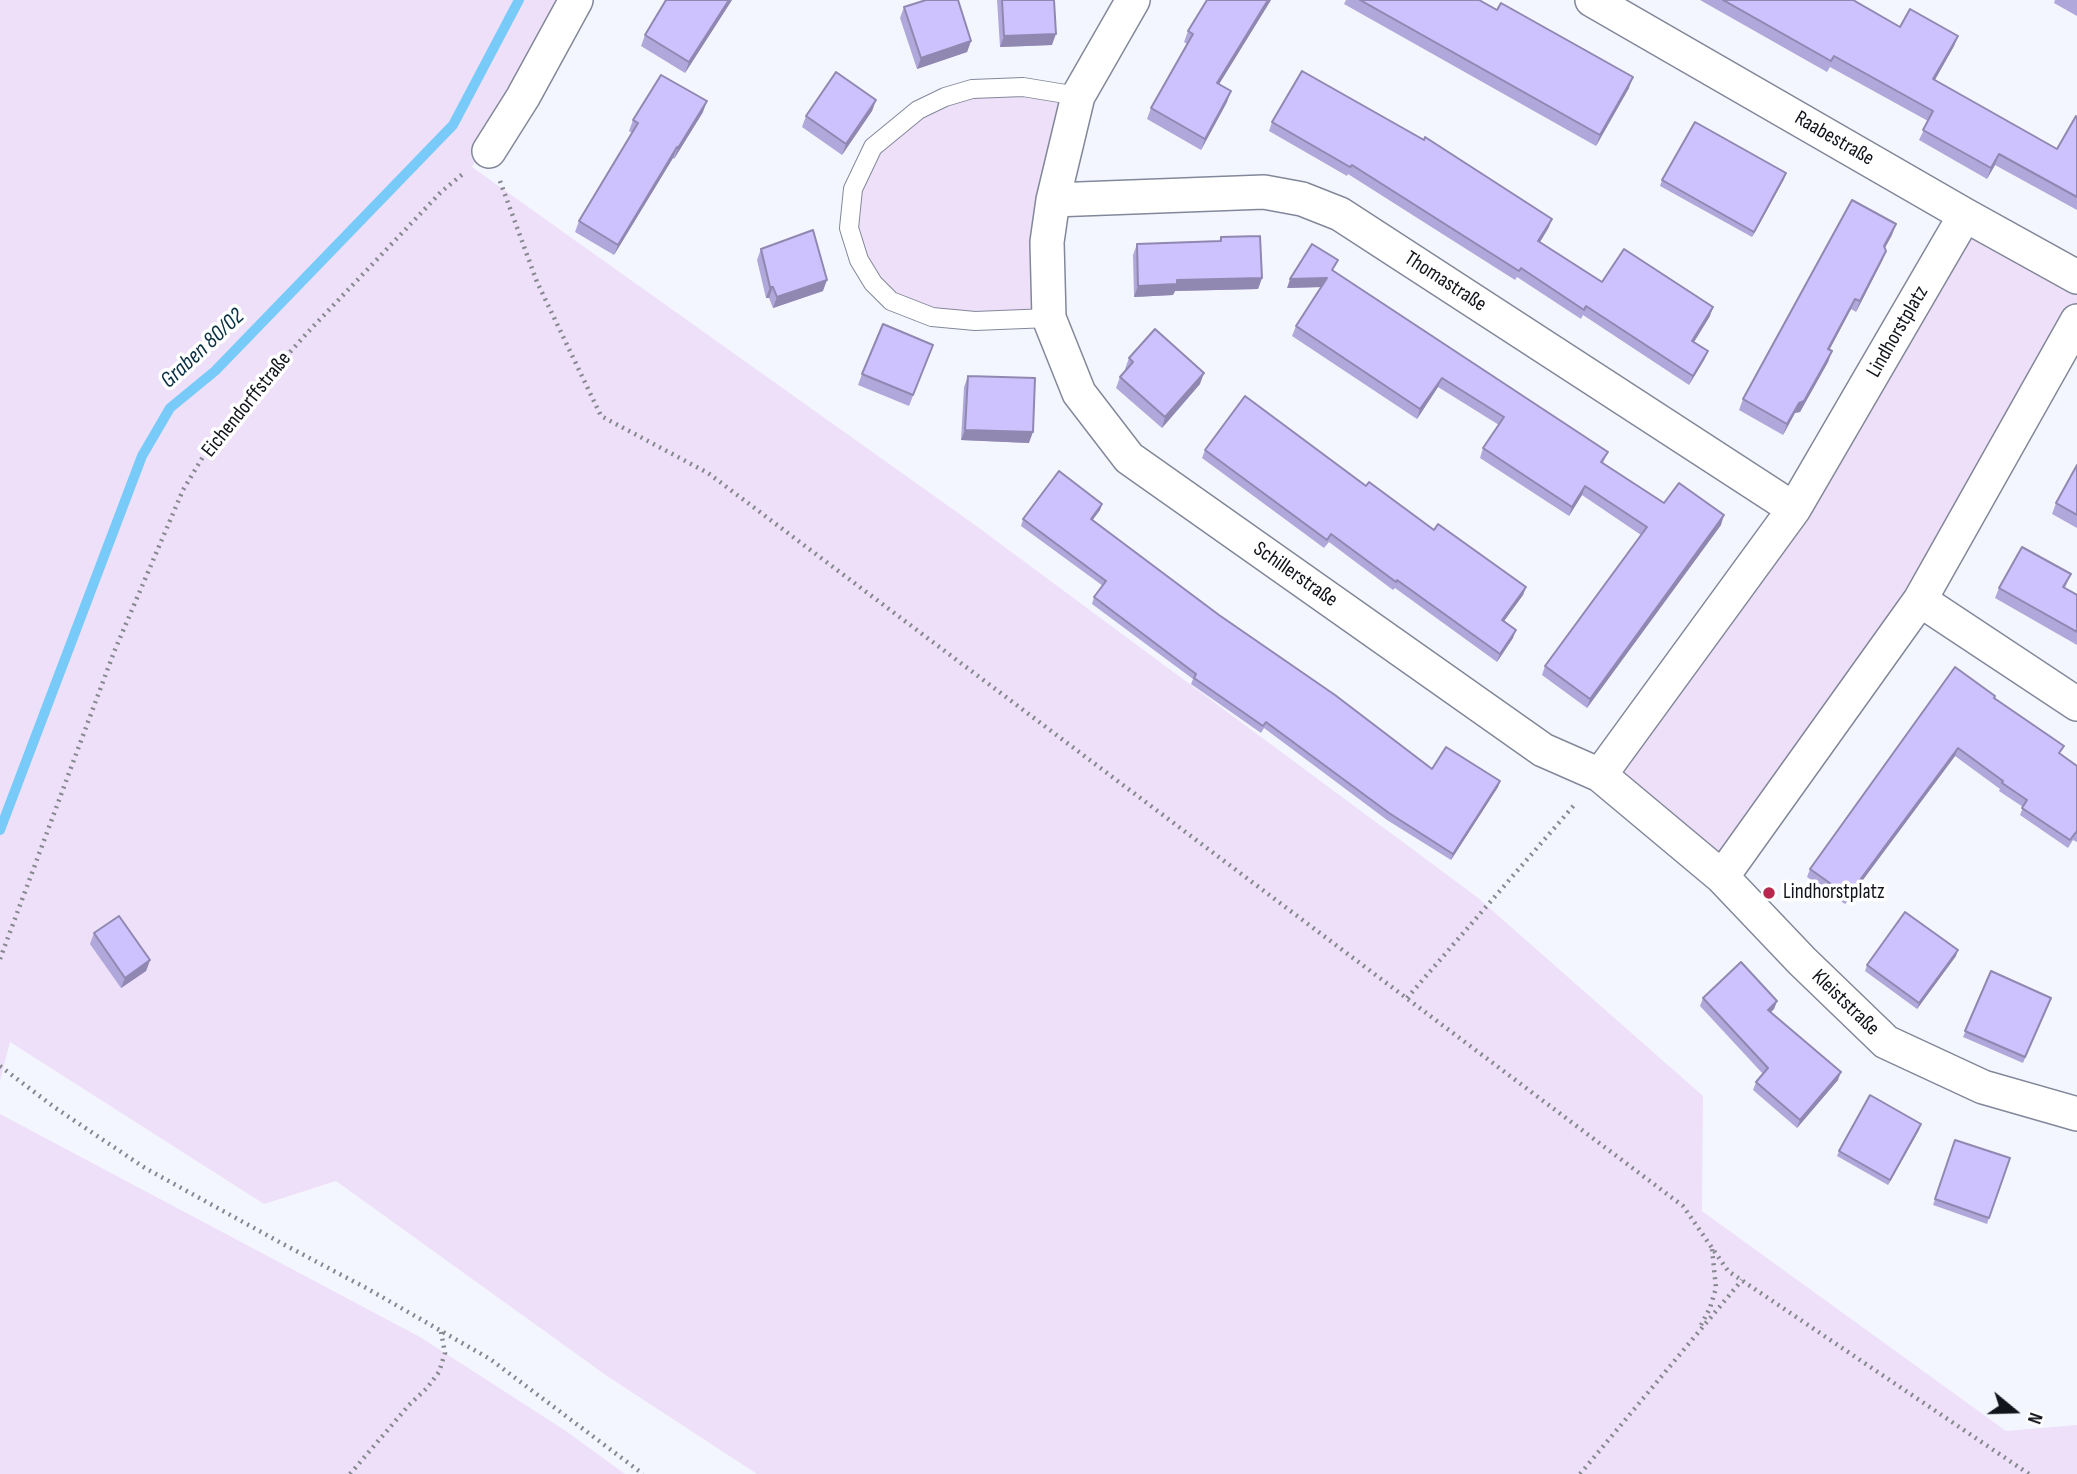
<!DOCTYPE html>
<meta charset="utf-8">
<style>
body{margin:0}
#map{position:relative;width:2077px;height:1474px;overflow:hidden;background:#f4f6ff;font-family:"Sofia Sans Condensed",sans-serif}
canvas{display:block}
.north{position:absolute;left:1979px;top:1376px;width:70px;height:70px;-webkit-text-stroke:5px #fff;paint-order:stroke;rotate:109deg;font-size:19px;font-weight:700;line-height:28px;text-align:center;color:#12141b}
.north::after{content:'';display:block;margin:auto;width:24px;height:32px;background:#12141b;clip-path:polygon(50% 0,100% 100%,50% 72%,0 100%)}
</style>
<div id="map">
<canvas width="2077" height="1474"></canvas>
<div class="north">N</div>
</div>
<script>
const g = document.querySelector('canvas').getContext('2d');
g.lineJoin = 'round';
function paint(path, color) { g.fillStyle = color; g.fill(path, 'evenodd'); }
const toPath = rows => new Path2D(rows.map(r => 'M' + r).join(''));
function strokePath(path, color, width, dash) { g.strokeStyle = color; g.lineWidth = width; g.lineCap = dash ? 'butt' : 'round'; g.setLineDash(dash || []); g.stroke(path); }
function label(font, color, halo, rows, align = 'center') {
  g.font = font + ' "Sofia Sans Condensed",sans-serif'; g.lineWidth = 7; g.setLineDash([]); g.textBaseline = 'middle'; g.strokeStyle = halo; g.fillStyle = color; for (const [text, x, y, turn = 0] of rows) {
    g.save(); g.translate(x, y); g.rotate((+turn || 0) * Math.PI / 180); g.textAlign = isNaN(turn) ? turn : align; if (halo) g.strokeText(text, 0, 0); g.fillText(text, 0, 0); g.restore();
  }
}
const green = toPath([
 [0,0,562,0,472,167,975,525,1477,897,1703,1096,1702,1211,2006,1431,2077,1425,2077,1474,757,1474,607,1376,336,1181,264,1204,10,1042,0,1081],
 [972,93,1072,98,1045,315,935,314,894,299,877,283,853,229,856,191,876,150,917,115],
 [1967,222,2077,282,2077,314,1921,591,1721,871,1606,774],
 [0,1114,420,1337,566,1431,625,1474,0,1474]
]);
const stream = toPath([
 [0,830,142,456,170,408,215,371,453,125,519,0]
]);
const path = toPath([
 [500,181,537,282,601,416,708,473,1683,1206,1728,1271,2029,1474],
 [0,959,114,652,183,490,216,435,265,380,308,332,441,192,465,172],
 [1407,998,1576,803],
 [0,1066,54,1107,145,1168,283,1244,368,1289,490,1359,643,1474],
 [1701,1325,1710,1308,1716,1288,1712,1249],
 [350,1474,409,1405,427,1388,439,1372,445,1353,441,1332],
 [1580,1474,1742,1280]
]);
const lane = toPath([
 [1049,318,975,321,932,317,891,301,873,283,859,260,849,228,853,189,873,147,918,110,945,97,972,89,1023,87,1078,96]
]);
const street = toPath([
 [1133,0,1078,96,1053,200,1047,242,1049,318,1079,393,1129,458,1543,750,1600,775,1722,877,1802,961,1886,1042,1983,1087,2077,1114],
 [1592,0,1965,215,2077,277],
 [489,151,523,97,576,0],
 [1053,200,1264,192,1302,199,1340,214,1794,509],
 [1920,600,2077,704],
 [1600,775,1794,509,1965,215],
 [1722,877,1920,600,2077,321]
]);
const wall = toPath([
 [666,0,732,0,685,73,641,46,645,35],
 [997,0,1054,0,1052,45,1000,47],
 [1207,0,1271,0,1219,84,1227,102,1201,150,1147,119,1151,108,1187,44,1184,42,1188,31],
 [1346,0,1479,0,1629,88,1596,146,1344,4],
 [1700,0,1853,0,1900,27,1958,36,1954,46,1935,80,2057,149,2077,117,2077,210,1995,165,1987,179,1919,140,1928,121,1830,67,1827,72],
 [2055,0,2077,0,2077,16,2054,3],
 [904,7,971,41,967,52,917,69,900,18],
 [876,100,872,111,842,155,802,127,806,116],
 [703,112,674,159,673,158,614,255,575,232,579,221,632,133,629,131,633,120],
 [1272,122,1549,227,1540,242,1602,282,1710,316,1694,342,1708,351,1704,360,1689,385,1583,315,1581,319,1517,277,1515,280,1348,174,1347,176,1269,131],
 [1784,179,1752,237,1660,186,1662,180],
 [1892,235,1885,248,1886,251,1882,261,1856,312,1851,309,1829,350,1832,351,1828,362,1800,412,1795,413,1783,435,1739,410,1743,399],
 [1221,237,1262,278,1258,289,1175,291,1173,295,1134,297,1133,255,1137,244,1219,241],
 [761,249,823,291,773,308,769,298,766,298,757,260],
 [1333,271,1608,452,1603,463,1664,503,1721,525,1587,708,1542,675,1545,666,1641,535,1582,495,1569,516,1480,458,1483,448,1499,425,1438,387,1417,419,1292,336,1296,326,1321,287,1287,288],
 [933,345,909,406,858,385,862,374],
 [1129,358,1200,384,1162,428,1116,388,1120,377,1126,370,1125,369],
 [968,376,1029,443,961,440,964,387],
 [1205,450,1366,486,1434,530,1526,587,1523,595,1504,621,1513,638,1497,662,1395,588,1393,590,1329,542,1324,548,1202,458],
 [2077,465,2077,528,2052,514,2056,503],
 [1102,504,1100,510,1092,520,1219,615,1432,769,1500,781,1498,787,1451,860,1387,820,1264,728,1261,733,1191,684,1193,679,1092,604,1094,597,1103,586,1021,526,1023,519],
 [2071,574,2065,588,2077,595,2077,645,1995,598,1999,588],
 [1995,698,2060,754,2077,766,2077,842,2073,840,2068,848,2020,815,2023,807,1999,791,2000,789,1955,756,1845,904,1807,877,1810,869],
 [94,933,150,960,146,971,121,988,90,944],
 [1956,956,1917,1009,1865,971,1867,965],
 [1991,971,2051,998,2023,1063,1963,1037],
 [1703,998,1777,1001,1774,1009,1771,1012,1838,1080,1797,1128,1753,1090,1756,1082,1763,1074,1700,1006],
 [1919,1130,1888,1185,1837,1156,1839,1151],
 [1955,1140,1989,1218,1987,1224,1933,1205]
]);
const shadedWall = toPath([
 [729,0,732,0,685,73,689,62],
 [1268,0,1271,0,1213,94,1217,83],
 [1056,34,1052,45,1000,47,1004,36],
 [1958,36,1954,46,1929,90,1933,79],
 [971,41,967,52,917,69,921,58],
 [1633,77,1629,88,1596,146,1600,135],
 [1231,91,1227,102,1201,150,1205,139],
 [876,100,872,111,842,155,846,144],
 [707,101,703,112,674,159,678,148],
 [677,147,673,158,614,255,618,245],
 [1999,154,1995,165,1987,179,1991,168],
 [1786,173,1784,179,1752,237,1754,232],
 [1552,219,1549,227,1535,250,1538,241],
 [1896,224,1892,235,1880,256,1884,246],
 [1886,251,1882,261,1856,312,1860,301],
 [1262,278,1258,289,1175,291,1173,295,1134,297,1138,286,1177,280],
 [1327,278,1323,287,1287,288,1290,279],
 [827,280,823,291,773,308,777,297],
 [770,287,773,287,769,298,766,298],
 [1855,299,1851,309,1824,360,1828,349],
 [1713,307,1710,316,1689,350,1692,341],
 [1708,351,1704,360,1689,385,1693,376],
 [1832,351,1828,362,1800,412,1795,413,1783,435,1787,424,1799,403],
 [1204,373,1200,384,1162,428,1165,417],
 [1442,378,1438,387,1417,419,1420,409],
 [965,430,1033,432,1029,443,961,440],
 [1585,486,1582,495,1569,516,1572,507],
 [1102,504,1100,510,1089,525,1091,519],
 [1724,515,1721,525,1587,708,1590,699],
 [1526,587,1523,595,1499,628,1502,620],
 [1516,630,1513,638,1497,662,1500,654],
 [1958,748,1955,756,1845,904,1848,896],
 [1500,781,1498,787,1451,860,1453,854],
 [1958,950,1956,956,1917,1009,1919,1003],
 [150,960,146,971,121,988,125,978],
 [1777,1001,1774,1009,1765,1017,1768,1010],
 [1841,1072,1838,1080,1797,1128,1800,1120],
 [1921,1124,1919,1130,1888,1185,1890,1180]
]);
const building = toPath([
 [666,0,729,0,689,62,645,35,666,0],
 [926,0,958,0,971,41,921,58,904,7,926,0],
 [1002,0,1054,0,1056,34,1004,36,1002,0],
 [1207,0,1268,0,1217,83,1231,91,1205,139,1151,108,1193,34,1188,31,1207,0],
 [1360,0,1479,0,1497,10,1501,3,1633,77,1600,135,1360,0],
 [1723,0,1853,0,1900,27,1910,9,1958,36,1933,79,2057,149,2076,116,2077,117,2077,197,1999,154,1991,168,1923,130,1933,111,1834,56,1831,61,1723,0],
 [1302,71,1424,140,1425,137,1552,219,1538,241,1602,282,1624,249,1713,307,1692,341,1708,351,1693,376,1586,306,1584,310,1521,268,1519,271,1352,165,1350,167,1272,122,1302,71],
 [836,72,876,100,846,144,806,116,836,72],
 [661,75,707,101,678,148,677,147,618,245,579,221,638,123,633,120,661,75],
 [1695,122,1786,173,1754,232,1662,180,1695,122],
 [1852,200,1896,224,1884,246,1886,251,1860,301,1855,299,1828,349,1832,351,1804,401,1799,403,1787,424,1743,399,1852,200],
 [813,230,827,280,777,297,773,287,770,287,761,249,813,230],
 [1260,236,1262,278,1177,280,1177,284,1138,286,1137,244,1221,241,1221,237,1260,236],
 [1312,244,1338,260,1332,270,1608,452,1601,462,1664,503,1679,483,1724,515,1590,699,1545,666,1647,527,1585,486,1572,507,1483,448,1504,417,1442,378,1420,409,1296,326,1327,278,1290,279,1312,244],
 [883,324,933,345,913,395,862,374,883,324],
 [1155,329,1204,373,1165,417,1120,377,1133,362,1129,358,1155,329],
 [968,376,1035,378,1033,432,965,430,968,376],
 [1245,396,1366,486,1369,482,1434,530,1438,524,1526,587,1502,620,1516,630,1500,654,1397,580,1396,582,1331,534,1327,540,1205,450,1245,396],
 [2077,465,2077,515,2056,503,2077,465],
 [1059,471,1102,504,1091,519,1219,615,1335,695,1432,769,1446,747,1500,781,1453,854,1389,813,1266,722,1263,726,1194,678,1196,674,1094,597,1106,581,1023,519,1059,471],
 [2022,547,2071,574,2063,587,2077,595,2077,632,1999,588,2022,547],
 [1955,667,1995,696,1994,698,2064,746,2059,753,2077,766,2077,833,2076,832,2070,840,2022,808,2027,800,2002,783,2003,781,1958,748,1848,896,1810,869,1955,667],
 [1905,912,1958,950,1919,1003,1867,965,1905,912],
 [119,916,150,960,125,978,94,933,119,916],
 [1741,962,1777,1001,1768,1010,1841,1072,1800,1120,1756,1082,1768,1068,1703,998,1741,962],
 [1991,971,2051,998,2025,1057,1965,1031,1991,971],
 [1870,1095,1921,1124,1890,1180,1839,1151,1870,1095],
 [1955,1140,2010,1158,1989,1218,1935,1199,1955,1140]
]);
const markers = [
 [1769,893,7,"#b8274d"]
];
const streetNames = [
 ["Raabestraße",1834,139,30],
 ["Thomastraße",1445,282,33],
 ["Lindhorstplatz",1898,332,-60],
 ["Eichendorffstraße",247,405,-51],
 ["Schillerstraße",1295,575,35],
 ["Kleiststraße",1845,1003,44]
];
const poiNames = [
 ["Lindhorstplatz",1783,893]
];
const waterNames = [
 ["Graben 80/02",203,349,-43]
];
paint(green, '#eee0f8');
strokePath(stream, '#78cbf8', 10);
strokePath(lane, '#82889a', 20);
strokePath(street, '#82889a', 36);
strokePath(path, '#868890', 4.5, [2, 5]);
strokePath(lane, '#fff', 18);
strokePath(street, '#fff', 33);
paint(wall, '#b0a7da');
paint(shadedWall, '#9088b1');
paint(building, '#cdc2fd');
strokePath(building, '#9088b1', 2);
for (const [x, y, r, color] of markers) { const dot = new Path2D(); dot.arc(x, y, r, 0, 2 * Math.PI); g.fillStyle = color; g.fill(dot); strokePath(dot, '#fff', 2.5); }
label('21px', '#12141b', '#fff', streetNames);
label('21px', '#12141b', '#fff', poiNames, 'left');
label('italic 23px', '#082f41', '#fff', waterNames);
</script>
